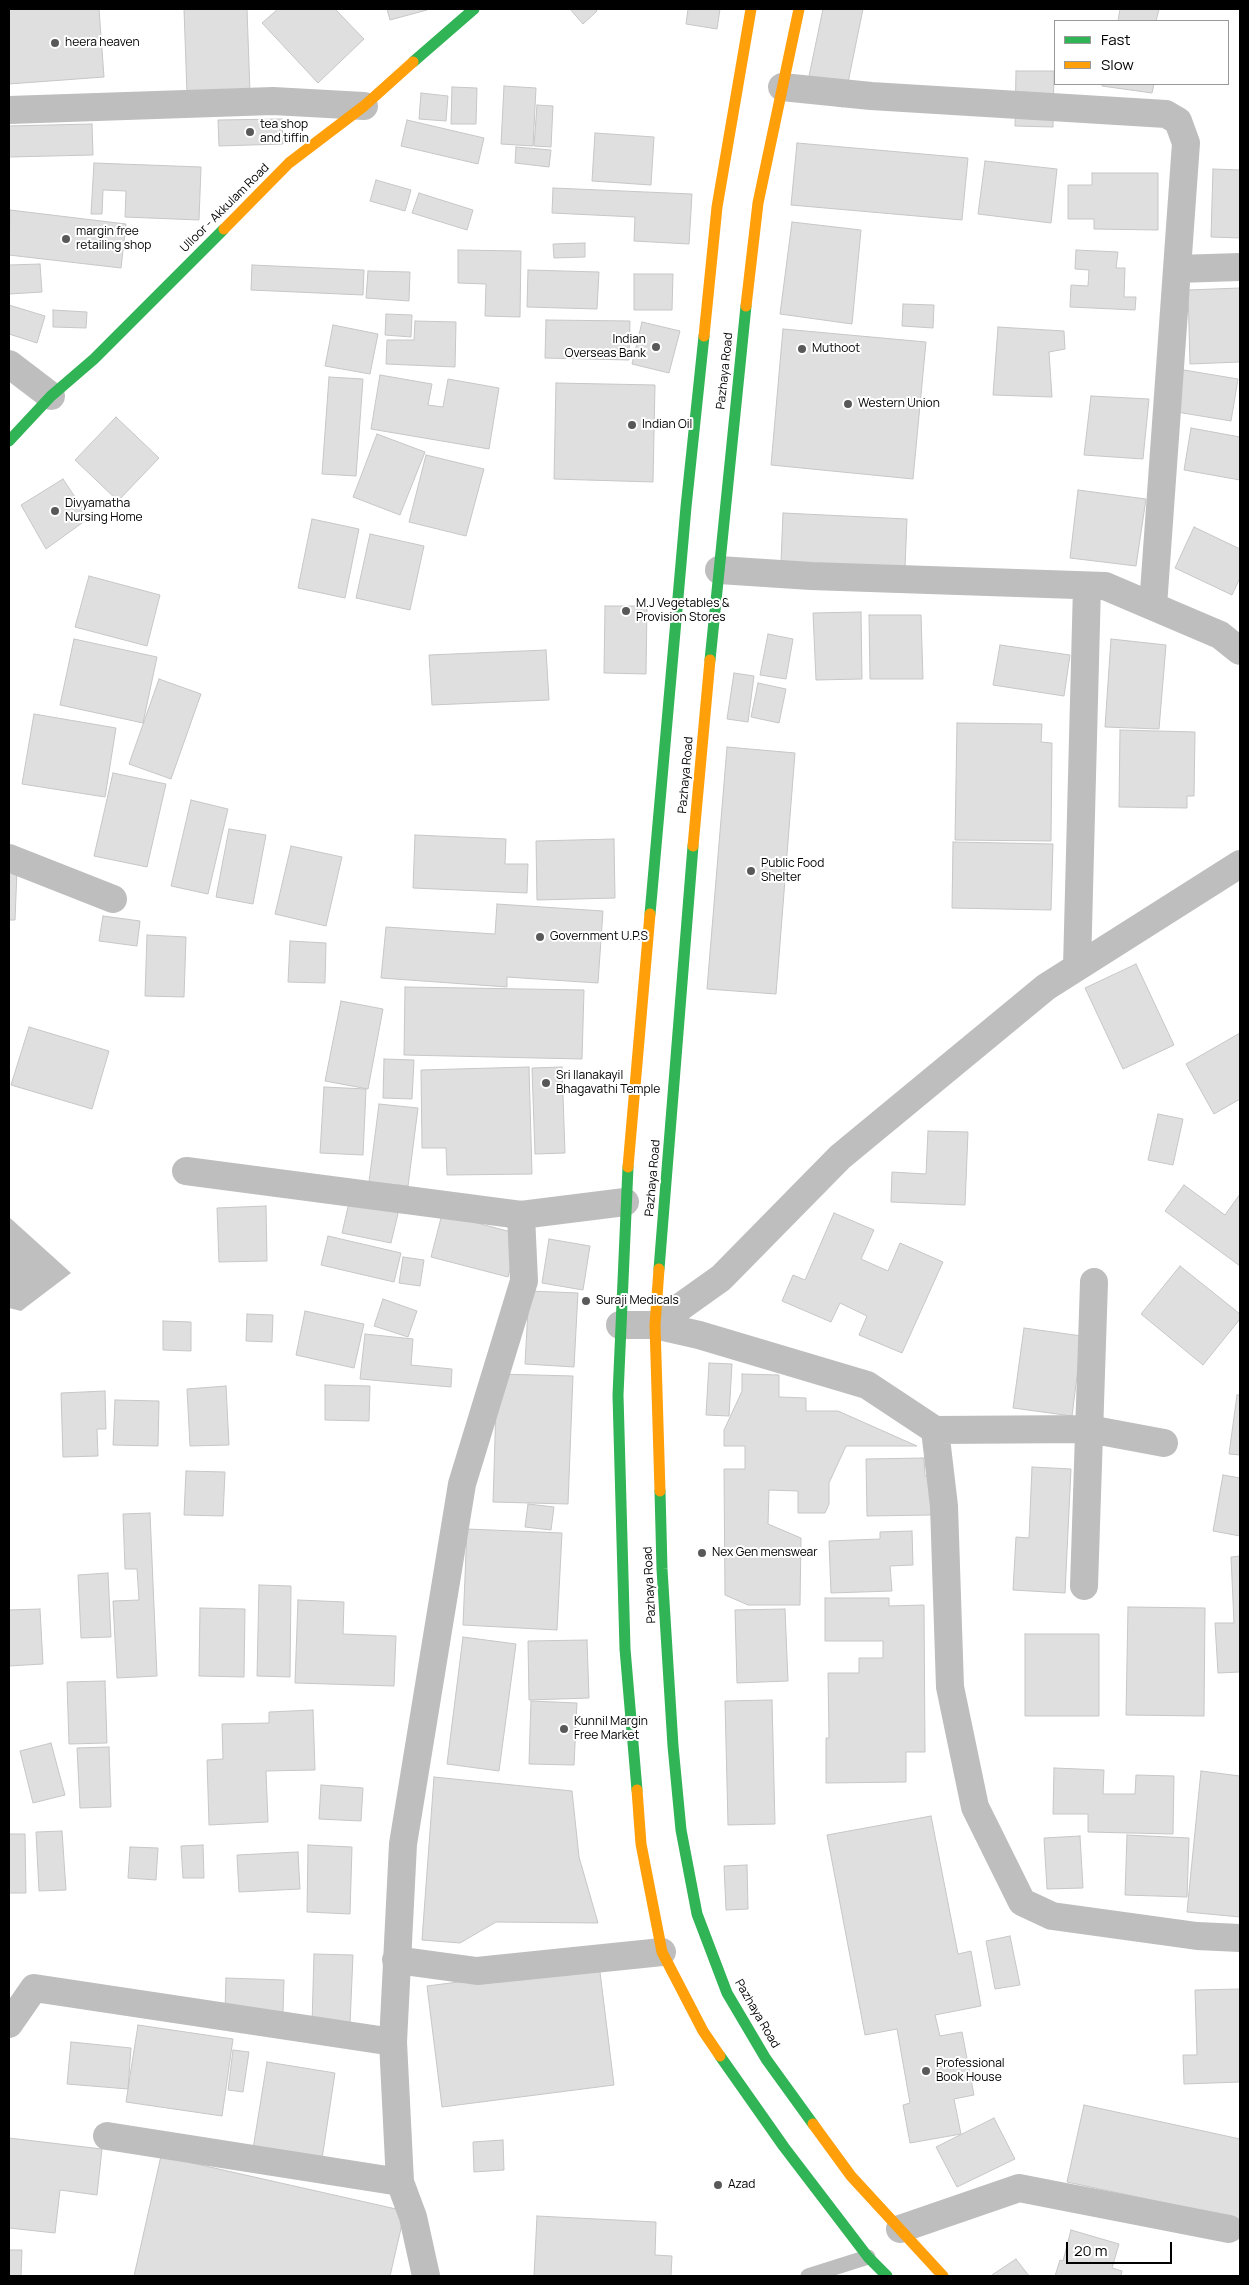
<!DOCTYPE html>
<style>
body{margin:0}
#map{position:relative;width:1249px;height:2285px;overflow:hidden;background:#fff;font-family:Manrope,sans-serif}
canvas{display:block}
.frame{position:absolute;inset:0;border:10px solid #000;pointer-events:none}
.legend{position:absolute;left:1054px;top:20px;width:175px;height:65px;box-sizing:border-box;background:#fff;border:1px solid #999;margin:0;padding:6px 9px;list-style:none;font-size:15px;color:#000}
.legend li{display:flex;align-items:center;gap:10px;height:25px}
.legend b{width:25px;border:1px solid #999}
.scale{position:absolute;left:1066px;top:2242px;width:106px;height:22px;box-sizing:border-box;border:2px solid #000;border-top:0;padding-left:6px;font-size:15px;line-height:18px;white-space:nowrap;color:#000;-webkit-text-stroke:4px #fff;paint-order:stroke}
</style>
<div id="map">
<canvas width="1249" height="2285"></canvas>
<div class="frame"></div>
<ul class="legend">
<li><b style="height:6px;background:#30b455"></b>Fast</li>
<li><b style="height:6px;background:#ff9f0a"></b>Slow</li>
</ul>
<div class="scale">20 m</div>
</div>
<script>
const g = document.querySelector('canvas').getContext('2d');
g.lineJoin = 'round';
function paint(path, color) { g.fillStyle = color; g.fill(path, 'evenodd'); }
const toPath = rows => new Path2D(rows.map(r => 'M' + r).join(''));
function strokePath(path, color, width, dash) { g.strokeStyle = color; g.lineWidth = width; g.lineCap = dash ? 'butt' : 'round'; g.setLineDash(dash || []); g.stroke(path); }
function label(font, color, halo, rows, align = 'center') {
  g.font = font + ' Manrope,sans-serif'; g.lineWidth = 4; g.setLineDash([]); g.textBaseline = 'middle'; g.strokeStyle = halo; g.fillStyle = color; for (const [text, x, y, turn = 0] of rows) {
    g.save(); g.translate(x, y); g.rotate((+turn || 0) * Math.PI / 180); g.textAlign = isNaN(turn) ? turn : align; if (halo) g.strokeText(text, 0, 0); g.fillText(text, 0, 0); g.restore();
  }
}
const water = toPath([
 [9,1217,71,1273,21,1311,9,1308]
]);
const building = toPath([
 [9,9,99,9,104,77,9,84,9,9],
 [184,9,247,9,250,93,187,94,184,9],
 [278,9,335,9,364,39,318,83,262,23,278,9],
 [387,9,427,9,427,10,390,20,387,9],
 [570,9,595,9,597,11,583,24,570,9],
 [688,9,720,9,717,29,686,24,688,9],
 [823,9,863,9,843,107,804,100,823,9],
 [1120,9,1159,9,1156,21,1118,21,1120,9],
 [1016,71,1054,71,1053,127,1015,126,1016,71],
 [1102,84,1154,84,1152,93,1102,86,1102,84],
 [504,86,536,88,533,146,501,144,504,86],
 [452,87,477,88,476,124,451,124,452,87],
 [421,93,448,96,446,121,419,119,421,93],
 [537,105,553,106,551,147,534,146,537,105],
 [282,119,283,144,219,146,218,120,282,119],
 [407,120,484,138,478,164,401,146,407,120],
 [92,124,93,155,9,157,9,126,92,124],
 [595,133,654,137,651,185,592,181,595,133],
 [797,143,968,158,962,220,791,205,797,143],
 [516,147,551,150,549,167,515,163,516,147],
 [985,161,1057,169,1051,223,978,214,985,161],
 [94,163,201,167,199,220,125,217,126,191,103,190,102,214,91,214,94,163],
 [1213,169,1240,170,1240,238,1211,237,1213,169],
 [1092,173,1158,173,1158,230,1094,229,1094,219,1068,219,1068,185,1092,185,1092,173],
 [376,180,411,190,405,211,370,201,376,180],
 [553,188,692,194,689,244,634,241,635,217,552,213,553,188],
 [419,193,473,210,467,230,412,213,419,193],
 [10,210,126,224,121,268,9,255,10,210],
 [792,222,861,230,852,324,780,314,792,222],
 [585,243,585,257,554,258,553,244,585,243],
 [458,250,521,251,520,317,485,316,486,284,458,283,458,250],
 [1076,250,1118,252,1116,268,1125,268,1124,297,1136,297,1135,310,1070,307,1071,285,1088,286,1089,270,1075,269,1076,250],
 [40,264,42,292,9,294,9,265,40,264],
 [252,265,364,270,363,295,251,290,252,265],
 [528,270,599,272,597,309,527,307,528,270],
 [368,271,410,272,409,301,366,298,368,271],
 [634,274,673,274,672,310,634,310,634,274],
 [1240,288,1240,362,1190,364,1188,290,1240,288],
 [903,304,934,305,933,328,902,326,903,304],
 [9,305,45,316,37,343,9,334,9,305],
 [53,310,87,312,86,328,53,327,53,310],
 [386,314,412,315,411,337,385,335,386,314],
 [546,320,630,321,629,360,545,358,546,320],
 [415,321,456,322,455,367,386,364,387,340,414,340,415,321],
 [642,322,680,331,669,373,632,364,642,322],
 [333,325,378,334,370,374,325,366,333,325],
 [998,327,1064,331,1065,349,1049,352,1052,397,993,395,998,327],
 [783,329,926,342,913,479,771,465,783,329],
 [1178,369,1238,379,1231,421,1171,411,1178,369],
 [380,375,432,384,428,405,443,407,448,379,499,388,489,449,371,429,380,375],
 [329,377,363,379,356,476,322,474,329,377],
 [556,383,655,385,653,482,554,479,556,383],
 [1091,396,1149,399,1143,459,1084,455,1091,396],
 [116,417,159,458,118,501,75,460,116,417],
 [1191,428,1240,437,1240,480,1184,470,1191,428],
 [377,434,425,452,400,515,353,497,377,434],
 [426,455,484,469,466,536,409,522,426,455],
 [63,479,89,518,46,549,21,505,63,479],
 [1078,490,1146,499,1136,566,1070,558,1078,490],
 [783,513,907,519,905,567,781,562,783,513],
 [312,519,359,529,345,598,298,588,312,519],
 [1194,527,1240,549,1240,578,1232,595,1175,568,1194,527],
 [370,534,424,546,410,610,356,598,370,534],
 [89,576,160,595,147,646,75,627,89,576],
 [605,606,647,606,646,674,604,673,605,606],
 [861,612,862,679,816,680,813,613,861,612],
 [869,615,921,615,923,679,870,679,869,615],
 [768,634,793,639,786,679,760,675,768,634],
 [74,639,157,657,143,723,60,705,74,639],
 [1111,639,1166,645,1159,729,1105,727,1111,639],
 [1000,645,1070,655,1064,696,993,685,1000,645],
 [546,650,549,700,432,705,429,655,546,650],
 [734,673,754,676,748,722,727,719,734,673],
 [159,679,201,694,171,779,129,764,159,679],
 [758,683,786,689,779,723,751,717,758,683],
 [34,714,116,728,105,797,22,784,34,714],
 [957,723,1042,724,1041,742,1052,743,1051,841,955,840,957,723],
 [1120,730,1195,732,1194,796,1187,796,1187,808,1119,807,1120,730],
 [727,747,795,753,776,994,707,989,727,747],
 [113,773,166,784,147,867,94,856,113,773],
 [191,800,228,809,208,894,171,886,191,800],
 [229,829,266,835,253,904,216,897,229,829],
 [415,835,506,839,505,864,528,864,527,893,413,888,415,835],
 [614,839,615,898,537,900,536,841,614,839],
 [953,842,1053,844,1051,910,952,908,953,842],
 [291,846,342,857,326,926,275,914,291,846],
 [9,870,17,870,15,920,9,920,9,870],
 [497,904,603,911,598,983,507,977,507,987,381,978,386,927,495,934,497,904],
 [103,916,140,921,137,946,99,941,103,916],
 [147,935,186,937,184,997,145,996,147,935],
 [290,941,326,943,325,983,288,982,290,941],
 [1136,964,1174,1045,1123,1069,1085,988,1136,964],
 [405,987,584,990,582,1059,404,1055,405,987],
 [341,1001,383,1009,368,1089,325,1081,341,1001],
 [29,1027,109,1051,92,1109,11,1085,29,1027],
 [1240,1033,1240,1099,1214,1114,1186,1064,1240,1033],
 [384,1059,414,1060,412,1099,383,1098,384,1059],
 [529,1067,532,1174,447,1175,446,1148,422,1148,421,1070,529,1067],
 [562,1067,565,1153,535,1154,532,1068,562,1067],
 [324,1087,366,1089,363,1155,320,1153,324,1087],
 [379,1104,418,1108,408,1186,369,1182,379,1104],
 [1158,1114,1183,1119,1173,1165,1148,1160,1158,1114],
 [928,1131,968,1132,965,1205,891,1202,892,1172,926,1174,928,1131],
 [1184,1185,1225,1215,1240,1194,1240,1266,1165,1211,1184,1185],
 [351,1194,400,1205,391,1243,342,1233,351,1194],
 [266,1206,267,1261,219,1262,217,1208,266,1206],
 [834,1213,874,1230,861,1259,888,1271,900,1243,943,1262,902,1353,859,1335,867,1316,840,1303,831,1322,782,1301,793,1275,805,1280,834,1213],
 [442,1214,519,1234,508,1277,431,1257,442,1214],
 [328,1236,401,1253,394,1282,321,1265,328,1236],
 [549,1239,590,1246,583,1290,542,1283,549,1239],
 [403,1257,424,1260,420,1286,399,1283,403,1257],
 [1180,1266,1240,1314,1240,1319,1203,1365,1141,1314,1180,1266],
 [529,1291,578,1293,574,1367,525,1364,529,1291],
 [383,1299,417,1311,408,1337,374,1326,383,1299],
 [305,1311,364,1324,354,1368,296,1355,305,1311],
 [247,1314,273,1315,272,1342,246,1341,247,1314],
 [163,1321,191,1322,191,1351,163,1350,163,1321],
 [1024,1328,1082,1336,1072,1416,1013,1408,1024,1328],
 [365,1334,413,1339,411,1365,452,1369,451,1387,360,1379,365,1334],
 [709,1363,732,1364,729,1416,706,1415,709,1363],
 [497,1374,573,1376,568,1504,493,1502,497,1374],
 [742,1374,779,1375,779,1397,806,1398,806,1411,838,1411,917,1446,846,1446,829,1483,829,1504,825,1513,798,1513,798,1491,769,1490,768,1524,801,1538,800,1605,748,1605,725,1595,724,1469,745,1469,745,1446,724,1446,724,1430,742,1391,742,1374],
 [325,1385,370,1386,369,1421,325,1420,325,1385],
 [226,1386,229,1445,190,1446,187,1389,226,1386],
 [105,1391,106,1429,97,1429,98,1456,63,1457,61,1393,105,1391],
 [1237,1395,1240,1395,1240,1455,1229,1454,1237,1395],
 [115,1400,159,1401,158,1446,113,1445,115,1400],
 [924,1458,925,1476,931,1475,931,1515,867,1516,866,1459,924,1458],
 [1032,1467,1071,1469,1065,1593,1013,1590,1016,1537,1029,1538,1032,1467],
 [186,1471,225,1472,223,1516,184,1515,186,1471],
 [1223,1475,1240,1478,1240,1536,1213,1531,1223,1475],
 [528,1504,554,1507,551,1530,525,1527,528,1504],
 [150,1513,157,1676,117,1678,113,1601,139,1600,137,1569,125,1569,123,1514,150,1513],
 [467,1529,562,1533,557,1630,463,1625,467,1529],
 [912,1531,913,1565,890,1566,892,1591,831,1593,829,1541,880,1539,880,1532,912,1531],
 [1240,1556,1240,1672,1218,1673,1215,1623,1234,1623,1231,1557,1240,1556],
 [108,1573,111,1637,81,1638,78,1575,108,1573],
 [259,1585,291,1586,290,1677,257,1676,259,1585],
 [825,1598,889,1598,889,1606,924,1605,925,1752,906,1752,906,1782,826,1783,826,1738,829,1738,828,1673,859,1673,859,1658,883,1658,883,1641,825,1641,825,1598],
 [298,1600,344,1602,343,1634,396,1636,394,1686,295,1683,298,1600],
 [1128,1607,1205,1608,1204,1716,1126,1715,1128,1607],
 [200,1608,245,1609,244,1677,199,1676,200,1608],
 [40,1609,43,1664,9,1666,9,1610,40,1609],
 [785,1609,788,1681,737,1683,735,1610,785,1609],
 [1025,1634,1099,1634,1099,1716,1025,1716,1025,1634],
 [463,1637,516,1644,499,1771,447,1764,463,1637],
 [587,1640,589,1698,529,1700,528,1641,587,1640],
 [105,1681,107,1743,69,1744,67,1682,105,1681],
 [772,1700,775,1824,728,1825,725,1701,772,1700],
 [531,1701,577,1703,574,1765,529,1764,531,1701],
 [313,1710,315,1770,266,1771,268,1822,209,1825,207,1760,223,1759,222,1724,269,1723,269,1712,313,1710],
 [51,1743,65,1795,33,1803,20,1751,51,1743],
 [109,1747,111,1807,80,1808,77,1748,109,1747],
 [1054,1768,1104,1770,1103,1794,1135,1794,1136,1775,1174,1776,1173,1834,1088,1832,1088,1814,1053,1814,1054,1768],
 [1201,1771,1240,1776,1240,1917,1187,1912,1201,1771],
 [434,1777,572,1791,579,1857,598,1923,496,1922,460,1943,422,1940,434,1777],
 [321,1785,363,1788,361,1821,319,1819,321,1785],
 [931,1816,958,1954,971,1951,981,2006,935,2015,940,2036,962,2032,974,2095,954,2099,961,2134,910,2143,903,2105,910,2103,897,2029,865,2035,827,1835,931,1816],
 [62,1831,66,1890,39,1891,36,1832,62,1831],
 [9,1834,25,1834,26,1893,9,1893,9,1834],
 [1127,1835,1189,1838,1187,1897,1125,1895,1127,1835],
 [1080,1836,1083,1888,1047,1889,1044,1838,1080,1836],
 [203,1845,204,1878,183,1878,181,1846,203,1845],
 [308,1845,352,1847,350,1914,307,1912,308,1845],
 [130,1847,158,1848,156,1880,128,1878,130,1847],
 [298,1852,300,1889,239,1892,237,1855,298,1852],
 [747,1865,748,1909,726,1910,724,1866,747,1865],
 [1010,1936,1020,1985,995,1989,986,1941,1010,1936],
 [314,1954,353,1955,350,2025,312,2024,314,1954],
 [599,1964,614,2085,442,2107,427,1986,599,1964],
 [226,1978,284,1980,283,2012,225,2010,226,1978],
 [1240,1989,1240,2082,1184,2084,1183,2055,1197,2055,1195,1990,1240,1989],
 [138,2025,233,2039,222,2116,126,2102,138,2025],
 [71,2042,131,2048,128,2089,67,2084,71,2042],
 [233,2050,249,2052,243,2092,228,2090,233,2050],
 [267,2062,335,2073,322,2159,253,2149,267,2062],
 [1084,2105,1240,2139,1240,2219,1067,2182,1084,2105],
 [994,2118,1015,2159,957,2187,936,2147,994,2118],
 [9,2138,102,2149,97,2195,60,2190,55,2233,9,2228,9,2138],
 [503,2140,504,2170,474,2172,473,2142,503,2140],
 [161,2156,405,2211,390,2276,134,2276,161,2156],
 [537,2216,656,2222,655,2255,672,2256,671,2276,534,2276,537,2216],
 [1071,2230,1119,2244,1112,2268,1122,2271,1121,2276,1055,2276,1060,2260,1063,2261,1071,2230],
 [9,2250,22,2250,21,2276,9,2276,9,2250],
 [1016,2259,1029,2276,993,2276,992,2275,1016,2259]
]);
const lane = toPath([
 [808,2276,868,2257]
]);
const street = toPath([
 [782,87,871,96,1166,114,1178,121,1186,143,1177,269,1240,267],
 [9,110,273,101,364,106],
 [9,364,51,396],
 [719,570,811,576,1105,586,1220,635,1240,651],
 [1153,606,1177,269],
 [9,858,113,899],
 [1077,967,1087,586],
 [186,1171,521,1215],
 [620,1325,655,1325,699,1335,867,1385,935,1430,944,1506,950,1687,975,1807,1022,1902,1052,1916,1197,1936,1240,1938],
 [655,1325,721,1278,840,1157,1046,987,1240,864],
 [935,1430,1089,1429,1164,1443],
 [1084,1586,1094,1282],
 [396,1960,477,1971,662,1952],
 [9,2024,34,1988,393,2042,403,1844,462,1484,524,1281,521,1215,625,1202],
 [393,2042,400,2182,413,2217,426,2276],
 [107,2136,400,2182],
 [900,2229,1019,2188,1229,2229]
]);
const fast = toPath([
 [413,62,474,9],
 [9,441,51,396,94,359,224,229],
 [710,660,746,306],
 [650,914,686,507,704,336],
 [628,1167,618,1395,625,1649,637,1790],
 [659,1269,693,846],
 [660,1491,662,1569,673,1746,681,1830,697,1914,727,1993,766,2059,813,2124],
 [720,2056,784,2147,868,2257,887,2276]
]);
const slow = toPath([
 [224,229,289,163,364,106,413,62],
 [746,306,758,203,799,9],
 [704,336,717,207,751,9],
 [693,846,710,660],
 [628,1167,650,914],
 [659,1269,655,1325,660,1491],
 [637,1790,641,1844,662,1952,703,2031,720,2056],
 [813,2124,851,2176,943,2276]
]);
const markers = [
 [55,43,5,"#595959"],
 [250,132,5,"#595959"],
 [66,239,5,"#595959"],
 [656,347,5,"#595959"],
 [802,349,5,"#595959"],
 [848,404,5,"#595959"],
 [632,425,5,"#595959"],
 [55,511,5,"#595959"],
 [626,611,5,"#595959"],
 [751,871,5,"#595959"],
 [540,937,5,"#595959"],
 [546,1083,5,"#595959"],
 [586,1301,5,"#595959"],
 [702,1553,5,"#595959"],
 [564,1729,5,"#595959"],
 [926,2071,5,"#595959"],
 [718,2185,5,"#595959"]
];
const poiNames = [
 ["heera heaven",65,43],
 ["tea shop",260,125],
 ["and tiffin",260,139],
 ["margin free",76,232],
 ["retailing shop",76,246],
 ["Indian",646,340,"right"],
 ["Overseas Bank",646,354,"right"],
 ["Muthoot",812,349],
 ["Western Union",858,404],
 ["Indian Oil",642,425],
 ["Divyamatha",65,504],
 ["Nursing Home",65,518],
 ["M.J Vegetables &",636,604],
 ["Provision Stores",636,618],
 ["Public Food",761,864],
 ["Shelter",761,878],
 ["Government U.P.S",550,937],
 ["Sri Ilanakayil",556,1076],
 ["Bhagavathi Temple",556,1090],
 ["Suraji Medicals",596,1301],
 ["Nex Gen menswear",712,1553],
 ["Kunnil Margin",574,1722],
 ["Free Market",574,1736],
 ["Professional",936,2064],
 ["Book House",936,2078],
 ["Azad",728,2185]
];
const streetNames = [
 ["Ulloor - Akkulam Road",225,208,-45],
 ["Pazhaya Road",725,371,-84],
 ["Pazhaya Road",686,775,-85],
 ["Pazhaya Road",653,1178,-85],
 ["Pazhaya Road",650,1585,-93],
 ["Pazhaya Road",757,2014,60]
];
paint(water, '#bfbfbf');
paint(building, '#dfdfdf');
strokePath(building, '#c7c7c7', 1);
strokePath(lane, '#bebebe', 15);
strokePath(street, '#bebebe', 28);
strokePath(fast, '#30b455', 11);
strokePath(slow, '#ff9f0a', 11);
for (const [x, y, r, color] of markers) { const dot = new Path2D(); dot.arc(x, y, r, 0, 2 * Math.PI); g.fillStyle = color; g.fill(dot); strokePath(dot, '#fff', 2); }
label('12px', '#000', '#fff', poiNames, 'left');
label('12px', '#000', '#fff', streetNames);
</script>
